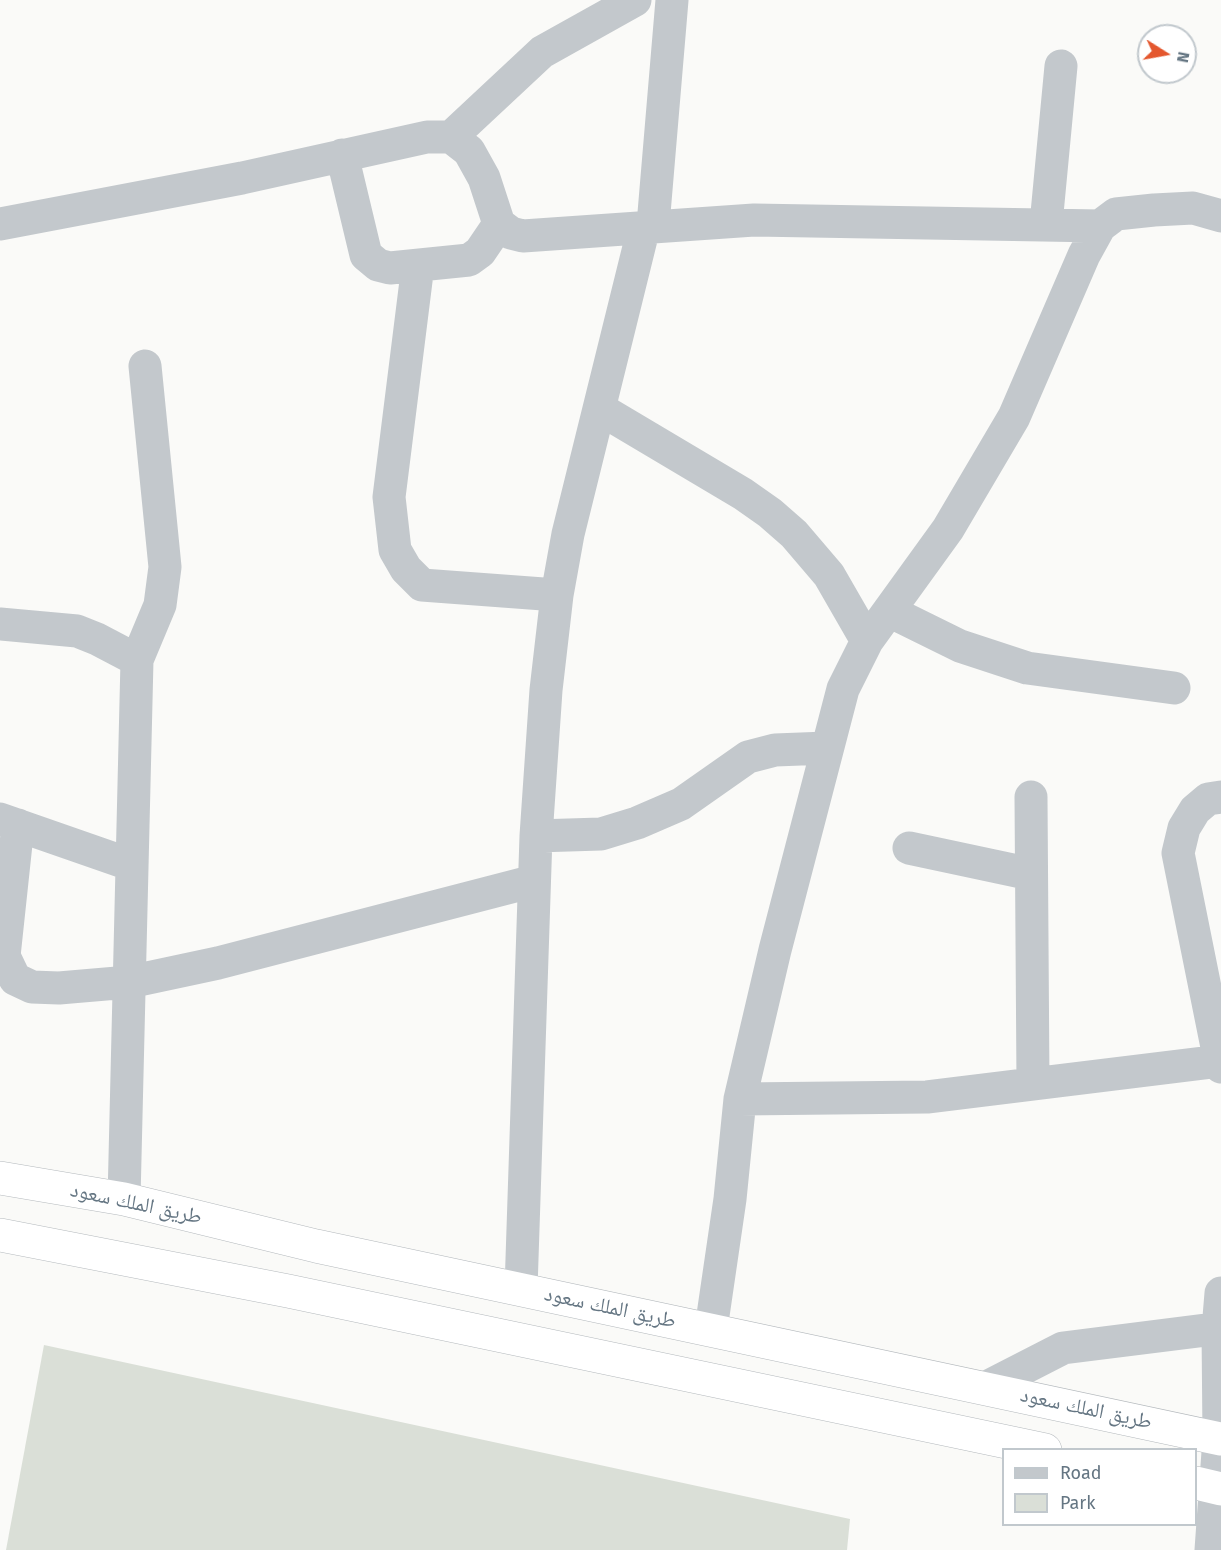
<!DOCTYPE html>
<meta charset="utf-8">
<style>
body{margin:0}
#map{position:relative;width:1221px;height:1550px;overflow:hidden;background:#fafaf8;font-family:"Fira Sans",sans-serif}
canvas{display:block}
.legend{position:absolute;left:1002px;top:1448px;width:195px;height:78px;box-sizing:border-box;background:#fff;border:2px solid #c1c8cd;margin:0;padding:8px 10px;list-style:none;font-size:18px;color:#657683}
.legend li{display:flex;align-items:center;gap:12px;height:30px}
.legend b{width:30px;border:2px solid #c1c8cd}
.north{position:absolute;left:1137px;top:24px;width:60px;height:60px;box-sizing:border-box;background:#fff;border:2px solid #c1c8cd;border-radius:50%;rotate:101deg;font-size:16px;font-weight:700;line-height:24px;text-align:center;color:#657683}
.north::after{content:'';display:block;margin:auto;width:21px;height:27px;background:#e4572e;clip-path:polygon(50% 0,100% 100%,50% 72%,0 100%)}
</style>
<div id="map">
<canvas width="1221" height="1550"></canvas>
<ul class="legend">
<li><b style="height:8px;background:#c3c8cc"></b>Road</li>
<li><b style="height:16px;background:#dadfd7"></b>Park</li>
</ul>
<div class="north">N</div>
</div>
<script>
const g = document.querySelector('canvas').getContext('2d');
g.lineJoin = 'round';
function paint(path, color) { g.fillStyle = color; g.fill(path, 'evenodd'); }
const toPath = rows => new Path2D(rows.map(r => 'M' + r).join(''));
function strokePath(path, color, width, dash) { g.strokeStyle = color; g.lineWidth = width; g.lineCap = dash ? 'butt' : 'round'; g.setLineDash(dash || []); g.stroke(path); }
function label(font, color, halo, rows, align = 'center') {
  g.font = font + ' "Fira Sans","Noto Naskh Arabic",sans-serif'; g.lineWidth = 6; g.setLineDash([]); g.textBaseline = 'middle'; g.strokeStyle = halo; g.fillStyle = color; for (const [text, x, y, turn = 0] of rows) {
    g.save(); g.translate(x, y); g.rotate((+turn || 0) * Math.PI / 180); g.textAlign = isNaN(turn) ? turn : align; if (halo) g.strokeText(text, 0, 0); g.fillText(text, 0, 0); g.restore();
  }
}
const green = toPath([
 [44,1345,850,1519,847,1550,6,1550]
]);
const minor = toPath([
 [451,137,542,52,635,0],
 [342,155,366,255,378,265,390,268,469,260,480,252,499,224],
 [0,224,242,178,427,137,451,137,469,151,484,178,499,224,511,233,523,236,754,220,1100,226],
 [1046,224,1061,66],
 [653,225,672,0],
 [418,265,389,497,395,550,406,569,422,585,557,595],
 [600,409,743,494,770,513,794,534,829,575,867,641],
 [889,611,960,646,1027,668,1174,688],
 [0,624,77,631,97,639,137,660],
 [1031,797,1033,1084],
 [1221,797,1208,799,1195,810,1184,828,1178,853,1221,1067],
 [0,819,132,865],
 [18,825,4,956,15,979,32,987,59,988,129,982,218,963,534,881],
 [536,836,601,834,637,823,681,804,748,757,775,750,827,748],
 [909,848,1031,874],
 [740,1099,927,1097,1221,1061],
 [124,1199,137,660,160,605,165,567,145,366],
 [521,1289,536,836,546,690,557,595,568,534,644,227],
 [711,1329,730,1199,740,1099,775,950,843,689,867,641,948,529,1014,417,1084,255,1100,226,1116,214,1154,210,1193,208,1221,216],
 [985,1388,1063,1348,1221,1328],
 [1211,1550,1219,1438,1218,1329,1221,1293]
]);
const highway = toPath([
 [0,1178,124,1199,316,1246,1221,1439],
 [0,1235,288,1291,1045,1450],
 [1196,1483,1221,1489]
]);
const streetNames = [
 ["طريق الملك سعود",136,1204,12],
 ["طريق الملك سعود",610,1308,12],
 ["طريق الملك سعود",1086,1409,12]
];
paint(green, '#dadfd7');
strokePath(highway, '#b4b9bd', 34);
strokePath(minor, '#c3c8cc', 33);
strokePath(highway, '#fff', 33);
label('21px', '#657683', '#fff', streetNames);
</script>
